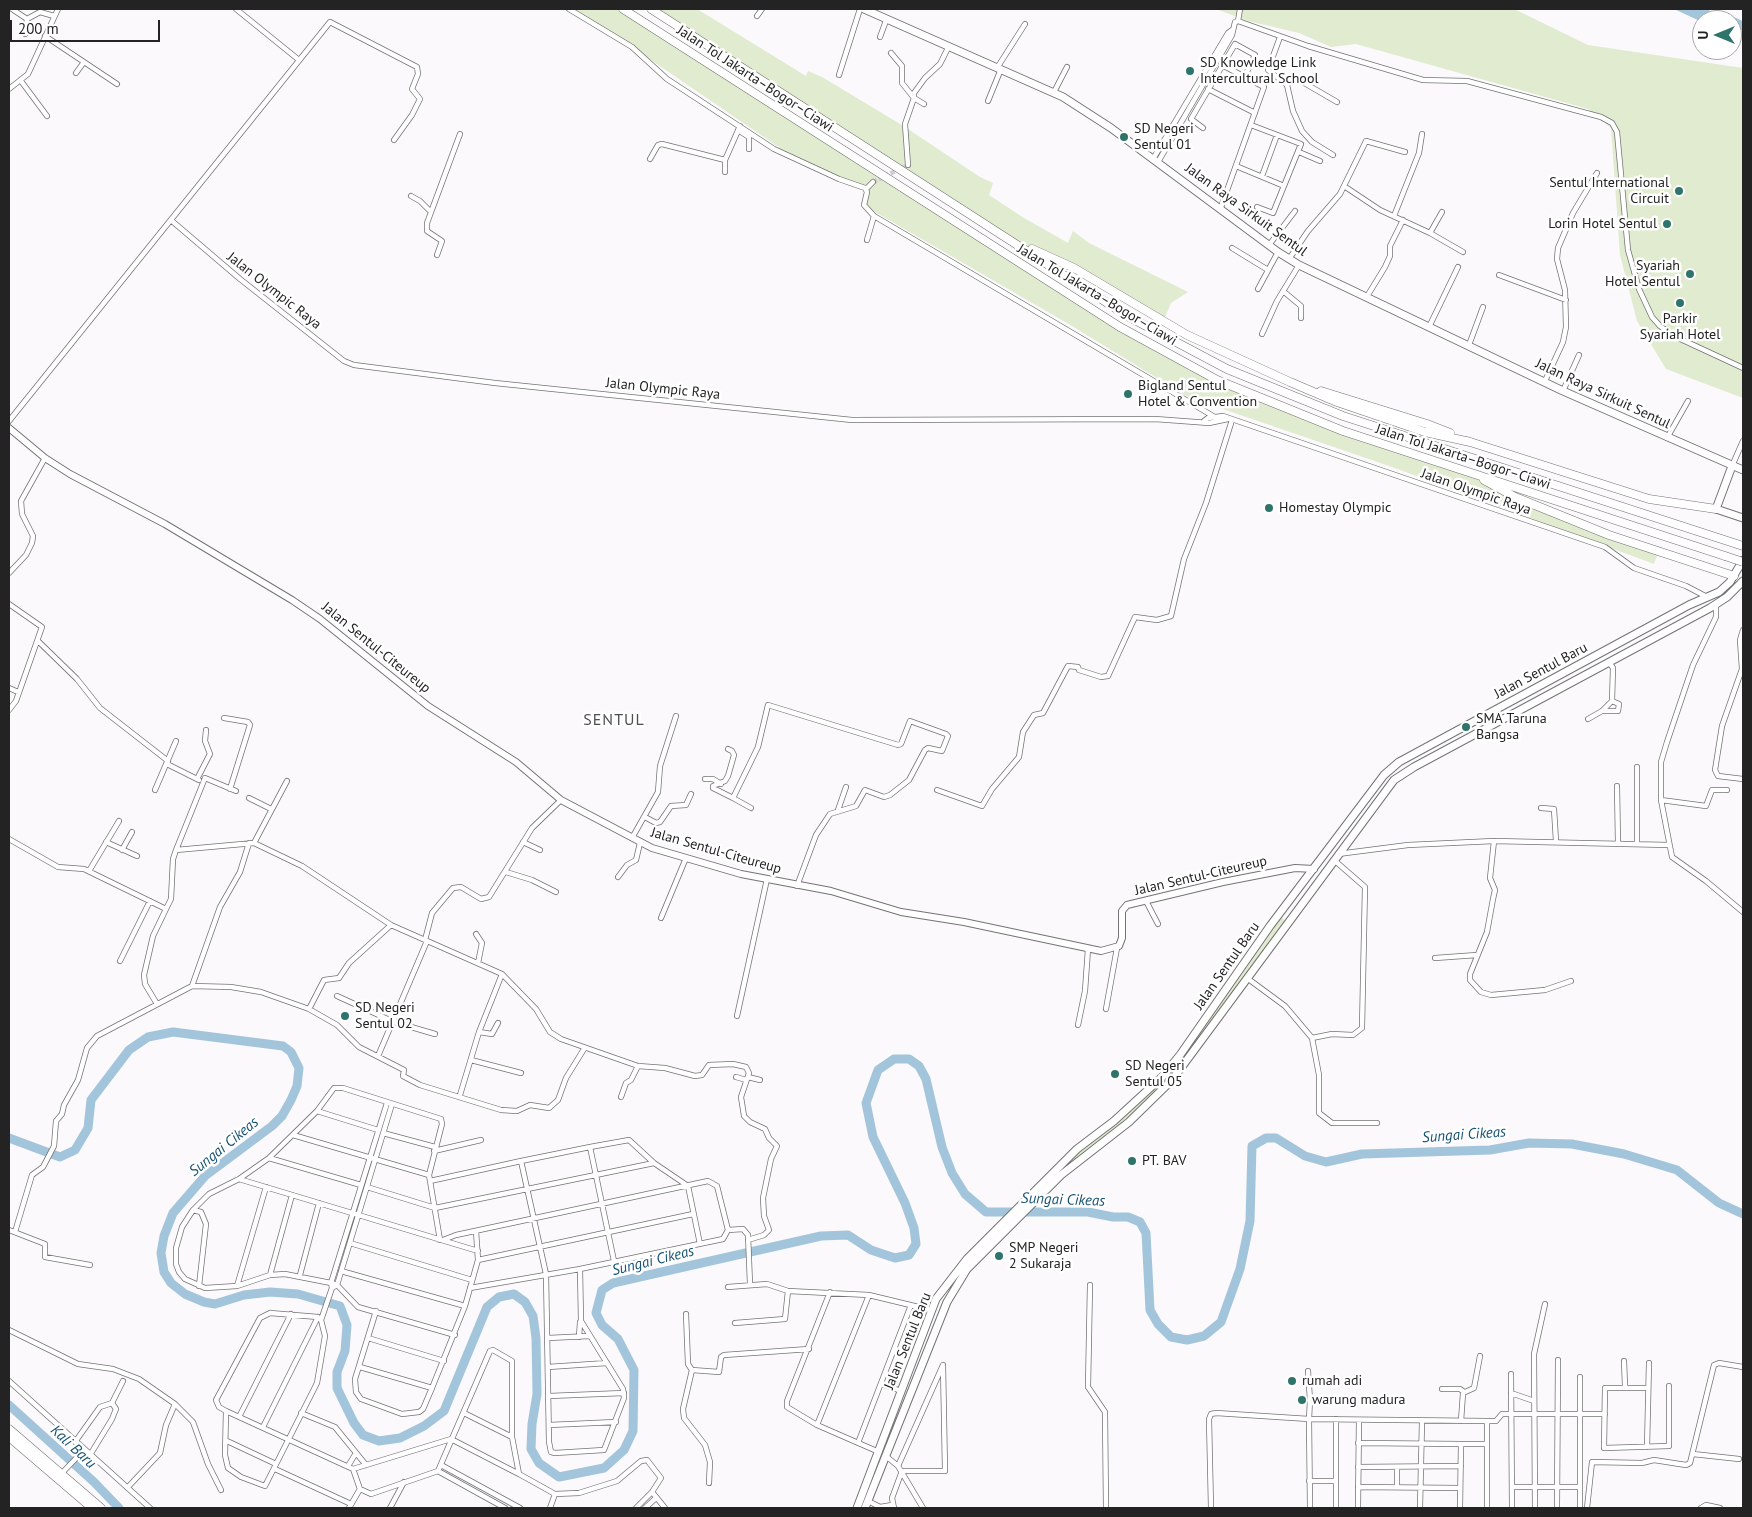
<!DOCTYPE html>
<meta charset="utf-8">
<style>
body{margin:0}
#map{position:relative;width:1752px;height:1517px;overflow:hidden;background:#fbf9fc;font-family:"PT Sans",sans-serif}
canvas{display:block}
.frame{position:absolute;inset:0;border:10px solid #242324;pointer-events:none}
.north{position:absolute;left:1692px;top:10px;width:50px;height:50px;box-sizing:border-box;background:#fff;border:1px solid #a7a7a7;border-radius:50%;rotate:270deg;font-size:14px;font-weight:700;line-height:20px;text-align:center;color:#242324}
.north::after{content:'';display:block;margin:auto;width:18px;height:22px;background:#2e746a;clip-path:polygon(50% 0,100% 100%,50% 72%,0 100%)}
.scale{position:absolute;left:10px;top:20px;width:150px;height:22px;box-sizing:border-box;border:2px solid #242324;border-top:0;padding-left:6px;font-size:15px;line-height:18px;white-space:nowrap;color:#242324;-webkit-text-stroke:4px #fff;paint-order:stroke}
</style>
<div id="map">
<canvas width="1752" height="1517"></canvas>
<div class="frame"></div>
<div class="north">U</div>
<div class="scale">200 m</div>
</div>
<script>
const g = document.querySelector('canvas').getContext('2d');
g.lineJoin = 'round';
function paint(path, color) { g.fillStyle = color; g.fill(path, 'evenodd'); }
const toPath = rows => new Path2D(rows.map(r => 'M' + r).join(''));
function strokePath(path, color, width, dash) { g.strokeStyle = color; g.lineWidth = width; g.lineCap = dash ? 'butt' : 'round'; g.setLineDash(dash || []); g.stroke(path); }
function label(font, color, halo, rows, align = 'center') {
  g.font = font + ' "PT Sans",sans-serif'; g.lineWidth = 5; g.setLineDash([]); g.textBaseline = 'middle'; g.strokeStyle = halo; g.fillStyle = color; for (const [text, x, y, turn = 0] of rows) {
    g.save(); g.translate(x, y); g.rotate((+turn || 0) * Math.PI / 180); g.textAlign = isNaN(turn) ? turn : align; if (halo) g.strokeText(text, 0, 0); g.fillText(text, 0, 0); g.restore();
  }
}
const green = toPath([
 [569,9,623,9,1162,351,1279,406,1466,471,1515,497,1659,550,1654,564,1392,467,1188,397,1072,326,863,205,867,190,799,161,632,47],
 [651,9,697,9,806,76,808,71,822,77,905,127,980,177,993,183,989,195,1024,218,1068,243,1073,231,1089,243,1188,292,1171,303,1163,322,1074,268,1010,240],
 [1216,9,1514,9,1588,45,1743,68,1743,398,1666,369,1637,321,1620,255,1611,128,1588,109,1356,44,1331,47,1299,33,1248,21],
 [1279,915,1289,924,1172,1080,1056,1180,1052,1175,1162,1077]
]);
const water = toPath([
 [1674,9,1706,9,1730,20,1702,20,1702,22]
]);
const river = toPath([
 [1732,21,1743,26],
 [9,1138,60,1157,75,1150,88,1128,91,1100,129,1050,148,1037,173,1032,283,1046,291,1052,299,1068,297,1086,291,1100,282,1116,272,1126,205,1176,173,1213,164,1236,161,1253,164,1272,171,1283,185,1294,204,1302,215,1304,244,1295,270,1292,298,1294,340,1306,347,1325,345,1351,337,1372,337,1388,354,1423,363,1435,379,1441,400,1438,424,1426,444,1411,487,1307,499,1297,514,1294,525,1302,533,1316,536,1338,537,1394,532,1424,531,1449,539,1463,559,1477,604,1468,624,1450,633,1431,634,1370,618,1339,602,1325,596,1313,602,1290,613,1283,821,1236,848,1235,871,1250,895,1258,909,1255,916,1244,914,1228,905,1203,873,1137,866,1103,878,1070,894,1059,909,1059,919,1066,926,1079,942,1147,952,1173,965,1194,986,1212,1088,1212,1113,1217,1128,1217,1140,1222,1146,1233,1150,1310,1158,1324,1171,1337,1187,1340,1204,1336,1221,1322,1240,1269,1250,1221,1252,1146,1266,1138,1276,1138,1305,1156,1326,1162,1362,1154,1490,1150,1529,1143,1572,1144,1624,1154,1677,1170,1719,1203,1743,1214],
 [9,1405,94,1482,119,1508]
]);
const streetTunnel = toPath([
 [873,182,908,165]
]);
const street = toPath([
 [12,9,27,19,25,34],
 [236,9,299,60],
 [569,9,632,47,667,79,774,149,839,179,865,188,867,192,864,205,874,216,1213,416],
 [757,16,762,9],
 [27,19,40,12,54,16],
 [1238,21,1240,9],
 [45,36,117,84],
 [880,37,887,18],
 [1280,37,1268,70,1287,85,1293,111,1302,131,1312,142,1333,155],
 [891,53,902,66,902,83,914,98,924,104],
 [997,68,1025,24],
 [76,73,84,62],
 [839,75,860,9],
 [21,81,47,116],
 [1287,85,1294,77,1337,102],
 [9,89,28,74,58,9],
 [1208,89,1255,113],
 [1054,92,1067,67],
 [988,101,1001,69],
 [1251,125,1301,144,1273,213,1257,207],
 [1203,128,1191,119,1235,44,1255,55,1245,76],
 [738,130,749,137,749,149],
 [1299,152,1320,161],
 [650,159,658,145,662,144,725,160,740,126],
 [1153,159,1228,33,1232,30],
 [1158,162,1232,35,1235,22,1238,21,1308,46,1423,80,1467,81,1601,117,1612,123,1617,132,1628,250,1639,289,1652,317,1660,326,1674,336,1743,368],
 [908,165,905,124,914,98,914,93,925,78,940,64,949,46],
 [1236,166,1284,186],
 [725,172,725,160],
 [1262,176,1277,135],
 [1344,186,1380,210,1430,233,1463,252],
 [866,189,873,182],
 [411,196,420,201,431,212],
 [1220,210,1264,87,1222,65],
 [1394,216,1419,153,1422,134],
 [172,221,240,279,344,361,354,365,495,383,852,420,1155,419,1209,423,1228,419],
 [1430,233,1442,212],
 [867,240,874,216],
 [1269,245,1295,211],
 [1232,248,1268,270],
 [437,255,442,241,427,231,427,223,460,134],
 [1289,259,1308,231,1340,194,1366,141,1405,152],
 [1499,275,1566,300],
 [1258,289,1278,252],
 [1283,291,1301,306,1301,318],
 [1366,298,1385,267,1390,256,1390,246,1403,220],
 [1429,327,1458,267],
 [1262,334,1277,301,1299,265],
 [1469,345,1483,307],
 [1545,381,1563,342,1566,327,1565,290,1557,259,1558,248,1573,213,1597,173],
 [1563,391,1579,355],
 [9,421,330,22,417,67,418,74,412,89,420,99,412,115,394,140],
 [1204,421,1208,418,1223,416,1605,547,1634,568,1686,586,1707,597],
 [1667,438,1688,401],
 [1732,466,1743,441],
 [9,573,26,555,32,543,33,536,22,514,21,501,45,458],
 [9,604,42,627,16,701,9,710],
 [1716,605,1716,617,1693,665,1667,742,1661,762,1661,800,1672,857,1706,881,1743,912],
 [1743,630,1740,640,1742,669,1722,726,1715,770,1718,776,1743,779],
 [38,641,77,679,100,708,168,761],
 [9,688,18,692],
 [1602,711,1618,711,1619,704,1612,701],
 [224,718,248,722,250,725,230,789],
 [1588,719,1602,711,1612,701,1613,668,1609,662],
 [167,764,199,780],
 [197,779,210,754,205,741,206,730],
 [705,779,713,779,721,784],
 [1617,786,1618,843],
 [713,788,713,786,725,781,728,776,734,755,732,751,728,749],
 [713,788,733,798],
 [155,790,176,741],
 [937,790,982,806,992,789,1019,757,1023,732,1034,715,1043,713,1068,666,1078,667,1079,670,1101,677,1108,676,1135,617,1157,620,1171,616,1184,559,1206,503,1232,420],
 [249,798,271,809],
 [1661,800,1706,806,1712,790,1727,790],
 [751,808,733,798,758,747,768,705,898,745,901,744,910,721,946,734,948,736,942,751,928,748,925,750,909,780,890,795,884,797,865,790,856,806,830,814,816,835,797,886],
 [1541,808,1554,809,1556,841],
 [838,810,846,787],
 [645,817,656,823,660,822,671,806,686,805,691,794],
 [632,838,658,792,660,766,676,716],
 [9,839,58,867,84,869,166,909,171,899,173,859,176,850,254,843,302,866,391,925,502,974,536,1009,550,1032,561,1039,638,1066,665,1068,695,1076,702,1075,709,1065,733,1064,746,1067,749,1073,741,1097,744,1116,750,1122,765,1129,769,1138,777,1146,771,1159,763,1198,764,1216,769,1230,764,1235,748,1240],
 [1494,841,1490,878,1495,890,1493,899,1487,932,1470,974,1470,980,1481,992,1491,995,1545,990,1571,981],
 [106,842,137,856],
 [523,842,540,850],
 [254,843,287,781],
 [1637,844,1637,767],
 [122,850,132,832],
 [176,850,205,778,236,791],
 [1338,854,1408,845,1494,841,1669,845],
 [1334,860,1365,887,1362,1028,1353,1035,1332,1034,1312,1038,1319,1075,1319,1113,1332,1123,1377,1123],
 [89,871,119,821],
 [506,872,532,880,556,892],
 [618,877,627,865,636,860,640,843],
 [1146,901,1158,924],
 [661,918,686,858],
 [391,925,349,963,339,978,324,980,309,1009,337,1025,359,1047,404,1070,403,1076,420,1085,501,1110,517,1111,530,1105,549,1108,558,1100,566,1078,584,1049],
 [476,934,482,943,478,963],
 [425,940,432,913,453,888,461,887,481,899,489,897,532,828,561,800],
 [1435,958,1477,955],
 [120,961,150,901],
 [1247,978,1285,1006,1312,1038],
 [192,986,220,907,240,872,249,843],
 [337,996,394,1022,435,1034],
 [157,1004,145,984,144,975,153,936,166,909],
 [1106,1009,1117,948],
 [737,1016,767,879],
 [1078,1025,1085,991,1088,949],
 [479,1032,492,1034,498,1023],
 [378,1056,427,941],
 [471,1060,521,1073],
 [736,1077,746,1080],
 [748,1077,760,1080],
 [460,1095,479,1032,502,974],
 [621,1097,626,1083,631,1080,638,1066],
 [317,1111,378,1130],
 [383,1133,435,1147],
 [293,1135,429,1175,440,1240],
 [434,1151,481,1140],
 [269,1158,361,1185],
 [521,1161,590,1147],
 [429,1175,442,1124,441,1119,343,1088,334,1088,317,1111,269,1158,239,1179,209,1194,193,1210,182,1227,176,1248,176,1264,179,1272,185,1279,205,1288,237,1286,270,1275,285,1274,331,1283,337,1285,358,1307,455,1335],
 [239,1179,478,1251],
 [430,1181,521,1161,546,1274,549,1442,551,1452,555,1453,604,1450,624,1398,623,1389,581,1321,580,1269],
 [367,1187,435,1208,654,1163,688,1186,700,1244],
 [193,1210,201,1212,206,1224,199,1286],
 [9,1230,45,1244,45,1257,90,1265],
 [728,1230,743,1229,748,1235,750,1284],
 [15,1232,32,1175,43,1167,54,1146,56,1121,62,1114,64,1105,78,1080,87,1048,97,1036,192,986,231,987,261,992,309,1009],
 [443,1240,456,1235,708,1181,717,1186,728,1230,723,1239,580,1269,470,1288],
 [350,1243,472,1280],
 [478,1260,693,1214],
 [614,1261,590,1147,629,1140,654,1163],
 [341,1271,465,1306],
 [270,1275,292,1195],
 [300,1275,319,1203],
 [337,1285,332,1288,331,1283,387,1103],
 [337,1285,392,1104],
 [1090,1285,1088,1387,1105,1412,1106,1508],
 [237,1286,266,1187],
 [728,1287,767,1284,788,1291,869,1295,931,1310],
 [830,1292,787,1401,787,1407,817,1425,879,1452],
 [376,1311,355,1379,356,1392,361,1399,402,1414,419,1412,423,1409,432,1388,465,1306,478,1260,476,1231],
 [270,1313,318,1317,321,1320,325,1336,317,1383,265,1486,241,1477,228,1468,225,1455,226,1411,219,1407,216,1400,260,1318,270,1313],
 [686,1314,688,1364,692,1370,683,1409,684,1418,705,1445,710,1462,709,1483],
 [321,1320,332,1288],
 [735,1323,785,1319,788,1291],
 [9,1330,78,1364,113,1369,139,1379,175,1404,193,1422,208,1464,221,1490],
 [579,1337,580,1322],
 [368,1338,444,1361],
 [548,1338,590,1336],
 [1624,1361,1625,1386],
 [360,1367,432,1388],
 [548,1367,607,1363],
 [692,1370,719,1372,721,1357,724,1355,809,1349],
 [1308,1371,1310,1400,1309,1419,1310,1508],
 [1511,1374,1512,1508],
 [1580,1377,1580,1508],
 [9,1381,150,1508],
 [882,1384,901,1391],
 [1647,1388,1605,1388,1604,1448,1669,1446,1669,1386],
 [1442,1389,1460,1389,1464,1392],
 [1511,1393,1534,1401],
 [549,1396,624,1393],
 [226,1411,353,1469,360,1489,371,1494,438,1471,490,1351,493,1350,512,1361,512,1437,519,1474,555,1494,579,1493,617,1481,641,1461,647,1460,661,1478,652,1492,636,1508],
 [301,1413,335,1427,366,1465],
 [464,1413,512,1437],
 [239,1417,291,1314],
 [1461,1421,1463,1393,1474,1388,1480,1356],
 [549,1425,616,1422],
 [817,1425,869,1295],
 [263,1427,318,1317],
 [227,1441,276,1464],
 [75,1442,100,1407,112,1403,123,1381],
 [858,1443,911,1305],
 [1358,1443,1461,1444,1460,1508],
 [1461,1444,1487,1444],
 [1647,1447,1649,1363],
 [1693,1454,1739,1459],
 [90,1455,112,1419,116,1409,112,1403],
 [887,1457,898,1466,923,1508],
 [441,1465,520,1508],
 [348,1466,356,1453],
 [1358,1467,1461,1466],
 [1397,1467,1397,1487],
 [275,1469,351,1504],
 [353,1469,451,1439,519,1474],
 [438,1471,505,1508],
 [61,1474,84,1450],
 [1309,1481,1336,1481],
 [128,1487,160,1453,166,1425,175,1404],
 [1358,1487,1460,1488],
 [1512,1487,1580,1487],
 [652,1492,665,1508],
 [868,1501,880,1507,892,1505],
 [349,1508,360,1489],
 [390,1508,404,1482],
 [550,1508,555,1494],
 [645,1508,656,1498],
 [894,1508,892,1498,902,1471,945,1471,943,1365,898,1466],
 [1211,1508,1209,1419,1211,1414,1216,1413,1309,1419,1487,1421,1496,1421,1502,1414,1605,1414],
 [1336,1508,1336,1419],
 [1358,1508,1359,1420],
 [1420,1508,1422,1421],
 [1487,1508,1487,1421],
 [1535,1508,1534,1354,1545,1304],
 [1557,1508,1558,1360],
 [1587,1508,1592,1462,1642,1463,1654,1460,1686,1465,1690,1463,1714,1365,1719,1363,1743,1367],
 [1701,1508,1706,1505,1720,1508]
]);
const secondary = toPath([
 [9,428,45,458,70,474,165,524,292,600,320,619,428,706,516,762,561,800,652,848,741,874,831,891,901,912,964,922,1101,951,1119,946,1122,938,1122,911,1127,905,1223,882,1295,868,1314,869]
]);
const primary = toPath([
 [864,9,1063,97,1111,128,1278,252,1299,265,1563,391,1743,470],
 [1732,466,1716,509,1743,518],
 [857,1508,936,1299,967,1259,1077,1149,1114,1121,1162,1077,1180,1055,1270,926,1384,775,1399,762,1689,605,1719,592,1730,582,1743,560],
 [865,1508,947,1302,967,1269,1061,1175,1129,1122,1172,1080,1394,780,1414,767,1710,608,1727,597,1743,581]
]);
const highway = toPath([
 [623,9,1120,327,1217,380,1343,431,1725,556],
 [651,9,1129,317,1227,369,1343,416,1743,546],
 [1032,249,1074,268,1187,335,1290,382,1337,402,1425,432,1470,442],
 [1321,391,1427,424,1450,433],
 [1467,441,1649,499,1716,509],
 [1484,480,1515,497,1609,535,1734,576],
 [1742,583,1743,583],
 [9,1429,101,1508],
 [9,1437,92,1508]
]);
const highwayBridge = toPath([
 [1725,556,1743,562]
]);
const markers = [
 [1190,71,5,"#2e746a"],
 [1124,137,5,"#2e746a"],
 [1679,191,5,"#2e746a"],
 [1667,224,5,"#2e746a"],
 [1690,274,5,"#2e746a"],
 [1680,303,5,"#2e746a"],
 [1128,394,5,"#2e746a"],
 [1269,508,5,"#2e746a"],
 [1466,727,5,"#2e746a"],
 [345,1016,5,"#2e746a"],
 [1115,1074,5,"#2e746a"],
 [1132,1161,5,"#2e746a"],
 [999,1256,5,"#2e746a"],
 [1292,1381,5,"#2e746a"],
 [1302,1400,5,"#2e746a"]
];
const poiNames = [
 ["SD Knowledge Link",1200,63],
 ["Intercultural School",1200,79],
 ["SD Negeri",1134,129],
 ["Sentul 01",1134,145],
 ["Sentul International",1669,183,"right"],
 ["Circuit",1669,199,"right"],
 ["Lorin Hotel Sentul",1657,224,"right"],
 ["Syariah",1680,266,"right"],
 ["Hotel Sentul",1680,282,"right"],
 ["Parkir",1680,319,"center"],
 ["Syariah Hotel",1680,335,"center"],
 ["Bigland Sentul",1138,386],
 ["Hotel & Convention",1138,402],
 ["Homestay Olympic",1279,508],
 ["SMA Taruna",1476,719],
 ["Bangsa",1476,735],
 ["SD Negeri",355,1008],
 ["Sentul 02",355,1024],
 ["SD Negeri",1125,1066],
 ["Sentul 05",1125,1082],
 ["PT. BAV",1142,1161],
 ["SMP Negeri",1009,1248],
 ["2 Sukaraja",1009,1264],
 ["rumah adi",1302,1381],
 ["warung madura",1312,1400]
];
const streetNames = [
 ["Jalan Tol Jakarta–Bogor–Ciawi",755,79,33],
 ["Jalan Raya Sirkuit Sentul",1246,210,36],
 ["Jalan Olympic Raya",274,291,38],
 ["Jalan Tol Jakarta–Bogor–Ciawi",1097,295,31],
 ["Jalan Olympic Raya",663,389,6],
 ["Jalan Raya Sirkuit Sentul",1603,394,25],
 ["Jalan Tol Jakarta–Bogor–Ciawi",1463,457,18],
 ["Jalan Olympic Raya",1476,492,19],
 ["Jalan Sentul-Citeureup",376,648,39],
 ["Jalan Sentul Baru",1541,671,-28],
 ["Jalan Sentul-Citeureup",716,851,16],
 ["Jalan Sentul-Citeureup",1201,876,-13],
 ["Jalan Sentul Baru",1227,966,-55],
 ["Jalan Sentul Baru",908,1341,-68]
];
const waterNames = [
 ["Sungai Cikeas",1464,1135,-4],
 ["Sungai Cikeas",224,1147,-39],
 ["Sungai Cikeas",1063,1200,2],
 ["Sungai Cikeas",653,1261,-14],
 ["Kali Baru",73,1447,43]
];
const quarterNames = [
 ["SENTUL",614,720]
];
paint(green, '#e0ebcf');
paint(water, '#a2c5dc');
strokePath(river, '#a2c5dc', 9);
strokePath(streetTunnel, '#d0ced1', 4.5, [4.5, 2]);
strokePath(street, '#747375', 6);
strokePath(secondary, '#747375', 8);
strokePath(primary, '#747375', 9);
strokePath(highway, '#747375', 9);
strokePath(street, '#fff', 4.5);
strokePath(secondary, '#fff', 6);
strokePath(primary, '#fff', 7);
strokePath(highway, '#fff', 8);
strokePath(highwayBridge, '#747375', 9, []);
strokePath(highwayBridge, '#fff', 8);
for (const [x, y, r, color] of markers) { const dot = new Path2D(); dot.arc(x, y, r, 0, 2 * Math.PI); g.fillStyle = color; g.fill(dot); strokePath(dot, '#fff', 2); }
label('14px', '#242324', '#fff', poiNames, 'left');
label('14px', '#242324', '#fff', streetNames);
label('italic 15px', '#175374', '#fff', waterNames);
g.letterSpacing = '1px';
label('16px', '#4f4e51', '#fff', quarterNames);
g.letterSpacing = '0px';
</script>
